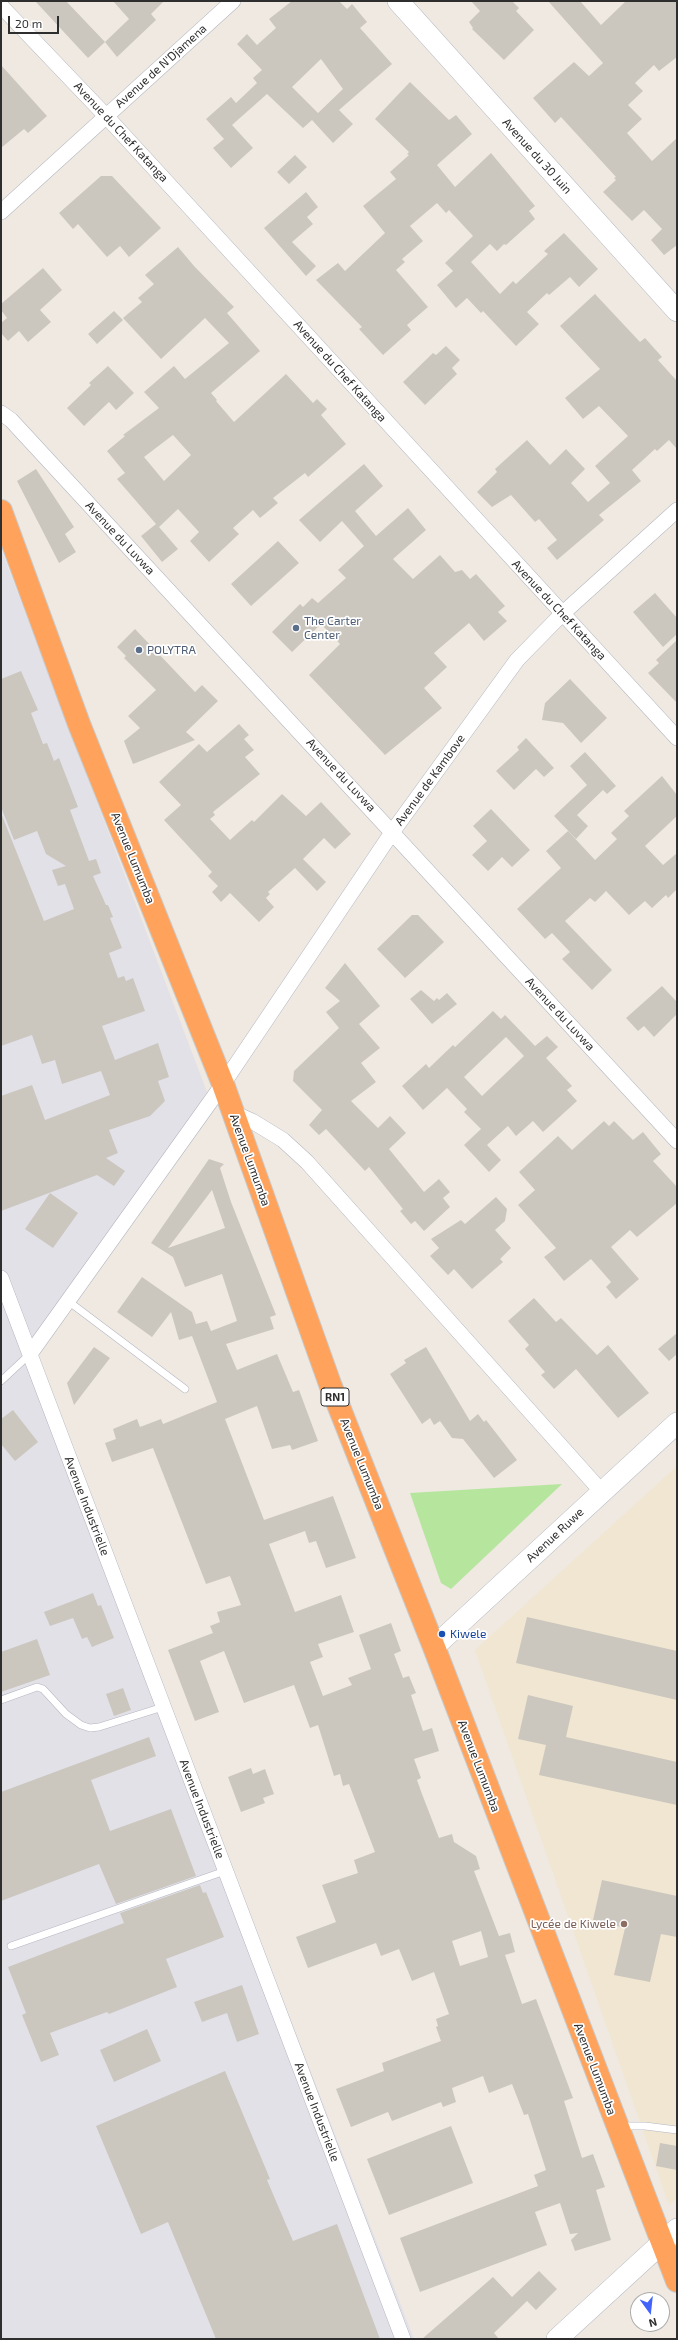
<!DOCTYPE html>
<meta charset="utf-8">
<style>
body{margin:0}
#map{position:relative;width:678px;height:2340px;overflow:hidden;background:#efe9e1;font-family:"Exo 2",sans-serif}
canvas{display:block}
.frame{position:absolute;inset:0;border:2px solid #2e2e2e;pointer-events:none}
.north{position:absolute;left:630px;top:2292px;width:40px;height:40px;box-sizing:border-box;background:#fff;border:1px solid #ababab;border-radius:50%;rotate:165deg;font-size:11px;font-weight:700;line-height:16px;text-align:center;color:#2e2e2e}
.north::after{content:'';display:block;margin:auto;width:14px;height:18px;background:#4264fb;clip-path:polygon(50% 0,100% 100%,50% 72%,0 100%)}
.scale{position:absolute;left:8px;top:16px;width:51px;height:18px;box-sizing:border-box;border:2px solid #2e2e2e;border-top:0;padding-left:5px;font-size:12px;line-height:14px;white-space:nowrap;color:#2e2e2e;-webkit-text-stroke:3px #fff;paint-order:stroke}
</style>
<div id="map">
<canvas width="678" height="2340"></canvas>
<div class="frame"></div>
<div class="north">N</div>
<div class="scale">20 m</div>
</div>
<script>
const g = document.querySelector('canvas').getContext('2d');
g.lineJoin = 'round';
function paint(path, color) { g.fillStyle = color; g.fill(path, 'evenodd'); }
const toPath = rows => new Path2D(rows.map(r => 'M' + r).join(''));
function strokePath(path, color, width, dash) { g.strokeStyle = color; g.lineWidth = width; g.lineCap = dash ? 'butt' : 'round'; g.setLineDash(dash || []); g.stroke(path); }
function label(font, color, halo, rows, align = 'center') {
  g.font = font + ' "Exo 2",sans-serif'; g.lineWidth = 3.5; g.setLineDash([]); g.textBaseline = 'middle'; g.strokeStyle = halo; g.fillStyle = color; for (const [text, x, y, turn = 0] of rows) {
    g.save(); g.translate(x, y); g.rotate((+turn || 0) * Math.PI / 180); g.textAlign = isNaN(turn) ? turn : align; if (halo) g.strokeText(text, 0, 0); g.fillText(text, 0, 0); g.restore();
  }
}
const industrial = toPath([
 [1,549,207,1092,33,1352,414,2339,1,2339]
]);
const education = toPath([
 [677,1466,677,2197,669,2205,475,1650]
]);
const green = toPath([
 [562,1484,451,1589,441,1583,410,1493]
]);
const building = toPath([
 [35,1,66,1,105,42,88,58],
 [113,1,164,1,151,14,156,20,117,57,105,42,129,19],
 [292,1,339,1,347,9,352,4,367,22,360,28,392,64,339,110,353,124,333,143,312,120,303,128,267,94,232,125,253,148,231,168,213,148,224,139,206,119,231,97,236,103,257,83,253,78,262,70,237,44,247,34,257,45,276,28,269,19],
 [321,59,343,89,318,113,292,87],
 [471,1,512,1,519,8,516,11,534,30,504,60,472,29,473,28,469,22,480,11],
 [548,1,580,1,601,25,626,1,677,1,677,57,659,71,654,65,635,83,643,91,628,105,642,119,627,133,652,161,677,138,677,245,664,255,651,240,662,229,644,210,632,221,603,192,616,180,614,178,616,177,561,117,555,123,533,98,574,62,589,76,603,63],
 [1,65,47,116,28,133,24,129,1,148],
 [410,82,449,120,456,115,472,134,437,165,455,187,491,153,535,206,529,211,535,219,506,245,504,244,497,251,490,244,471,262,500,294,513,281,516,284,548,254,544,251,564,233,598,269,579,287,570,277,549,295,547,293,527,312,539,324,516,346,483,311,481,313,467,298,456,308,437,285,453,271,445,263,473,236,449,210,446,213,437,203,410,226,423,241,402,259,405,262,396,270,428,307,407,325,411,330,383,355,359,329,362,327,316,280,338,263,345,271,385,233,363,206,396,179,390,172,409,155,407,154,409,152,375,119],
 [295,155,307,167,289,184,277,172],
 [101,176,112,176,161,228,129,257,120,246,107,257,78,224,73,229,59,213],
 [306,192,318,207,307,217,313,224,292,242,316,266,306,276,264,228],
 [178,247,194,266,234,307,227,313,260,351,211,393,217,400,216,401,234,422,286,374,313,403,317,399,327,409,321,415,346,444,308,477,305,473,273,498,278,503,260,518,253,510,233,528,239,534,209,562,190,541,199,532,178,509,159,527,178,549,162,562,141,536,156,524,117,479,125,473,107,451,125,436,123,435,159,408,144,392,174,366,185,379,229,343,205,318,161,359,123,318,142,302,138,298,154,284,145,275],
 [173,435,191,455,164,481,144,457],
 [43,268,62,290,40,310,51,322,28,342,19,331,8,341,1,333,1,323,7,318,1,310,1,304],
 [595,294,640,342,645,338,662,357,658,360,677,381,677,449,669,440,657,451,655,449,632,470,641,481,599,515,604,520,557,560,547,548,557,540,539,519,535,522,511,495,492,507,477,492,497,472,495,469,527,440,550,465,566,449,585,469,571,483,588,502,610,483,595,466,628,436,599,406,583,419,565,398,600,369,560,326],
 [114,311,123,320,97,344,88,334],
 [446,346,460,360,452,368,457,374,425,405,403,382,433,353,436,355],
 [108,366,134,393,116,410,109,402,84,426,67,408,91,385,89,383],
 [364,464,383,486,355,511,376,536,408,508,426,530,393,559,413,579,440,555,455,572,462,570,470,579,476,574,505,606,498,612,507,621,484,641,469,623,434,653,447,667,424,688,442,708,385,755,309,675,340,644,321,624,292,652,272,632,300,604,303,607,312,598,318,603,346,578,338,570,364,546,342,521,320,542,299,520],
 [36,469,74,527,65,534,76,552,59,563,17,481],
 [278,541,299,563,251,606,231,584],
 [655,593,677,618,677,634,663,647,633,612],
 [135,629,195,692,202,685,218,701,186,732,195,740,133,764,124,741,140,728,128,716,156,690,124,658,126,656,117,647],
 [677,640,677,703,648,673,659,663,656,660],
 [21,671,38,710,31,713,43,744,47,743,54,761,59,758,78,807,70,810,89,861,96,859,101,873,93,876,106,905,108,905,113,917,110,918,122,948,109,953,118,978,124,976,126,981,133,978,145,1011,102,1026,115,1060,158,1043,169,1077,158,1081,165,1101,150,1116,109,1130,118,1153,106,1158,125,1171,114,1186,97,1175,1,1211,1,1096,32,1085,45,1120,110,1095,101,1071,62,1084,55,1060,42,1064,32,1035,1,1046,1,813,44,921,74,909,65,884,58,886,52,870,66,866,46,854,37,831,14,840,1,807,1,679],
 [570,679,607,718,581,743,563,723,542,720,545,703],
 [239,724,249,735,244,739,254,750,245,757,260,774,213,812,215,815,210,819,230,840,252,820,254,822,282,794,306,816,321,802,351,834,335,849,324,838,303,859,326,882,317,891,295,868,268,892,270,894,266,898,274,907,259,922,230,893,221,902,212,892,218,886,208,876,212,872,164,820,181,805,159,782,199,744,207,752],
 [526,738,554,768,544,777,536,769,514,790,496,771,519,750,517,747],
 [585,752,616,786,607,794,603,790,577,815,588,826,576,839,554,816,587,785,570,766],
 [662,776,677,795,677,816,645,846,663,865,677,853,677,889,668,898,666,895,652,908,645,901,629,915,606,891,595,902,590,898,565,921,612,970,592,990,562,959,570,952,552,933,545,939,517,909,561,868,546,851,568,831,595,860,617,839,611,833,629,816,624,811],
 [491,809,530,850,512,867,502,857,488,871,472,855,487,841,473,826],
 [412,915,418,915,444,942,405,978,377,949],
 [345,963,380,1006,359,1024,380,1048,361,1063,376,1082,351,1101,378,1128,390,1116,406,1133,389,1149,424,1192,439,1179,450,1192,443,1198,450,1207,424,1231,415,1221,411,1224,400,1211,403,1209,369,1167,365,1171,326,1129,319,1135,309,1125,322,1110,293,1081,294,1071,339,1028,326,1012,340,1001,325,988],
 [662,986,677,1002,677,1014,654,1037,644,1026,638,1031,626,1018],
 [421,990,434,1001,437,998,439,1000,447,993,457,1004,432,1024,410,999],
 [493,1011,501,1019,505,1015,535,1046,547,1036,558,1047,546,1058,572,1086,567,1090,577,1101,543,1132,533,1121,516,1136,508,1126,487,1145,501,1160,489,1172,464,1145,481,1129,464,1112,467,1109,447,1088,423,1110,402,1086,426,1064,429,1068,453,1045,455,1047],
 [506,1037,524,1056,482,1096,464,1077],
 [604,1121,609,1126,614,1121,633,1140,643,1132,661,1154,653,1161,677,1187,677,1203,637,1237,630,1230,611,1247,639,1279,616,1299,606,1287,611,1282,591,1259,564,1281,544,1257,556,1248,518,1205,535,1190,519,1172,558,1136,572,1150],
 [209,1159,224,1164,220,1168,231,1202,276,1315,270,1317,274,1329,226,1344,237,1370,277,1354,293,1392,299,1390,318,1441,292,1450,290,1445,272,1449,257,1406,225,1419,264,1520,333,1496,356,1558,326,1568,316,1541,309,1543,305,1531,269,1544,295,1612,341,1595,354,1632,318,1644,323,1657,310,1662,323,1696,352,1685,348,1678,371,1669,359,1635,391,1623,401,1651,394,1654,403,1678,409,1676,416,1693,411,1695,423,1731,432,1728,439,1751,414,1759,421,1778,417,1780,422,1794,439,1838,452,1834,454,1842,476,1856,480,1869,474,1871,499,1936,510,1933,515,1952,505,1955,522,2004,536,1999,548,2031,573,2098,564,2101,582,2158,593,2154,605,2187,596,2190,611,2240,575,2251,571,2240,578,2233,570,2234,560,2203,535,2212,547,2245,420,2292,400,2238,538,2186,534,2175,546,2170,528,2114,524,2115,512,2084,489,2093,483,2076,452,2088,456,2102,443,2107,441,2102,392,2121,388,2112,351,2127,336,2089,384,2071,382,2063,441,2041,436,2027,438,2026,436,2019,449,2014,434,1972,412,1981,399,1949,381,1956,376,1943,308,1968,296,1937,336,1922,322,1885,358,1873,354,1860,375,1852,349,1784,343,1786,340,1774,334,1776,318,1725,310,1728,294,1685,244,1703,224,1651,200,1661,219,1712,195,1721,168,1650,213,1633,210,1626,220,1622,217,1612,241,1605,230,1576,206,1584,153,1448,112,1462,105,1443,116,1439,113,1429,137,1419,140,1427,161,1419,163,1424,217,1402,192,1336,179,1340,171,1312,152,1337,117,1312,142,1277,192,1312,196,1324,207,1321,211,1331,237,1321,222,1274,185,1287,173,1257,151,1243],
 [212,1190,225,1228,168,1248],
 [481,1931,488,1957,460,1966,452,1941],
 [50,1193,78,1213,53,1248,25,1229],
 [496,1197,507,1209,505,1221,495,1230,511,1248,500,1259,503,1262,472,1289,454,1269,448,1275,430,1256,439,1248,431,1239,461,1220,465,1224],
 [534,1298,556,1322,561,1318,597,1355,608,1345,649,1393,618,1418,576,1369,554,1389,541,1375,545,1372,525,1349,529,1345,508,1321],
 [677,1333,677,1354,669,1361,658,1349],
 [94,1347,110,1358,74,1405,67,1383],
 [426,1347,470,1421,478,1414,484,1422,486,1420,517,1460,494,1478,463,1439,452,1438,440,1421,434,1425,430,1418,422,1424,390,1374,406,1363,404,1360],
 [13,1410,38,1442,15,1461,1,1444,1,1419],
 [93,1593,98,1606,101,1605,114,1638,92,1647,87,1637,82,1639,73,1618,50,1626,44,1612],
 [527,1617,677,1651,677,1700,516,1663],
 [37,1639,50,1675,1,1692,1,1652],
 [123,1688,131,1710,114,1716,106,1694],
 [528,1695,573,1706,566,1737,677,1762,677,1805,539,1775,546,1745,518,1739],
 [149,1737,156,1756,91,1780,110,1831,171,1809,196,1876,116,1904,99,1864,1,1901,1,1792],
 [251,1768,253,1774,265,1769,274,1794,263,1798,265,1803,241,1812,228,1777],
 [602,1880,677,1896,677,1937,661,1934,650,1982,614,1975,625,1928,593,1920],
 [200,1885,203,1893,206,1892,224,1937,166,1959,177,1987,109,2014,107,2012,50,2033,59,2055,41,2062,22,2015,26,2013,8,1967,124,1923,120,1913],
 [242,1985,259,2034,237,2042,227,2013,202,2022,194,2002],
 [147,2029,161,2061,114,2082,100,2050],
 [225,2071,270,2179,267,2180,293,2241,337,2224,380,2339,216,2339,168,2222,141,2234,96,2126],
 [451,2126,473,2183,389,2215,367,2159],
 [660,2143,677,2146,677,2170,656,2166],
 [539,2271,557,2289,536,2310,527,2301,494,2333,499,2339,422,2339,493,2277,512,2297]
]);
const lane = toPath([
 [68,1301,185,1389],
 [1,1381,30,1354],
 [1,1700,37,1687,43,1689,66,1714,81,1725,90,1728,99,1727,163,1707],
 [11,1946,225,1871],
 [620,2126,645,2126,677,2130]
]);
const street = toPath([
 [1,6,106,116,677,738],
 [1,212,233,1],
 [1,413,11,420,677,1141],
 [234,1113,252,1121,283,1140,307,1162,602,1492],
 [1,1278,403,2339],
 [30,1354,223,1084,393,831,517,660,562,614,677,510]
]);
const secondary = toPath([
 [398,1,677,311],
 [434,1647,677,1423],
 [557,2339,677,2229]
]);
const highway = toPath([
 [1,511,79,724,223,1084,330,1384,434,1647,677,2281]
]);
const markers = [
 [296,628,4,"#5c6f8a"],
 [139,650,4,"#5c6f8a"],
 [442,1634,4,"#1a4fb4"],
 [624,1924,4,"#8d6e63"]
];
const shields = [
 [335,1397,28]
];
const shieldNames = [
 ["RN1",335,1397]
];
const streetNames = [
 ["Avenue de N'Djamena",161,66,-42],
 ["Avenue du Chef Katanga",121,132,47],
 ["Avenue du 30 Juin",537,156,48],
 ["Avenue du Chef Katanga",340,371,48],
 ["Avenue du Luvwa",120,538,47],
 ["Avenue du Chef Katanga",559,610,47],
 ["Avenue du Luvwa",341,775,47],
 ["Avenue de Kambove",430,780,-54],
 ["Avenue Lumumba",133,858,68],
 ["Avenue du Luvwa",560,1014,47],
 ["Avenue Lumumba",250,1160,70],
 ["Avenue Lumumba",362,1464,68],
 ["Avenue Industrielle",87,1506,69],
 ["Avenue Ruwe",555,1535,-43],
 ["Avenue Lumumba",479,1766,69],
 ["Avenue Industrielle",202,1809,69],
 ["Avenue Lumumba",595,2069,69],
 ["Avenue Industrielle",317,2112,69]
];
const serviceNames = [
 ["The Carter",304,621],
 ["Center",304,635],
 ["POLYTRA",147,650]
];
const transitNames = [
 ["Kiwele",450,1634]
];
const educationNames = [
 ["Lycée de Kiwele",616,1924]
];
paint(industrial, '#e3e1e8');
paint(education, '#f0e6d1');
paint(green, '#b6e59e');
paint(building, '#cbc7bf');
strokePath(lane, '#b4b7c1', 8);
strokePath(street, '#b4b7c1', 16);
strokePath(secondary, '#b4b7c1', 22);
strokePath(highway, '#c9c9c9', 24);
strokePath(lane, '#fff', 7);
strokePath(street, '#fff', 15);
strokePath(secondary, '#fff', 21);
strokePath(highway, '#ffa35c', 22);
for (const [x, y, r, color] of markers) { const dot = new Path2D(); dot.arc(x, y, r, 0, 2 * Math.PI); g.fillStyle = color; g.fill(dot); strokePath(dot, '#fff', 1.5); }
for (const [x, y, w] of shields) { const box = new Path2D(); box.roundRect(x - w / 2, y - 9, w, 18, 3); g.fillStyle = '#fff'; g.fill(box); strokePath(box, '#2e2e2e', 1); }
label('bold 11px', '#2e2e2e', null, shieldNames);
label('12px', '#2e2e2e', '#fff', streetNames);
label('12px', '#4e5e75', '#fff', serviceNames, 'left');
label('12px', '#164399', '#fff', transitNames, 'left');
label('12px', '#785e54', '#fff', educationNames, 'right');
</script>
